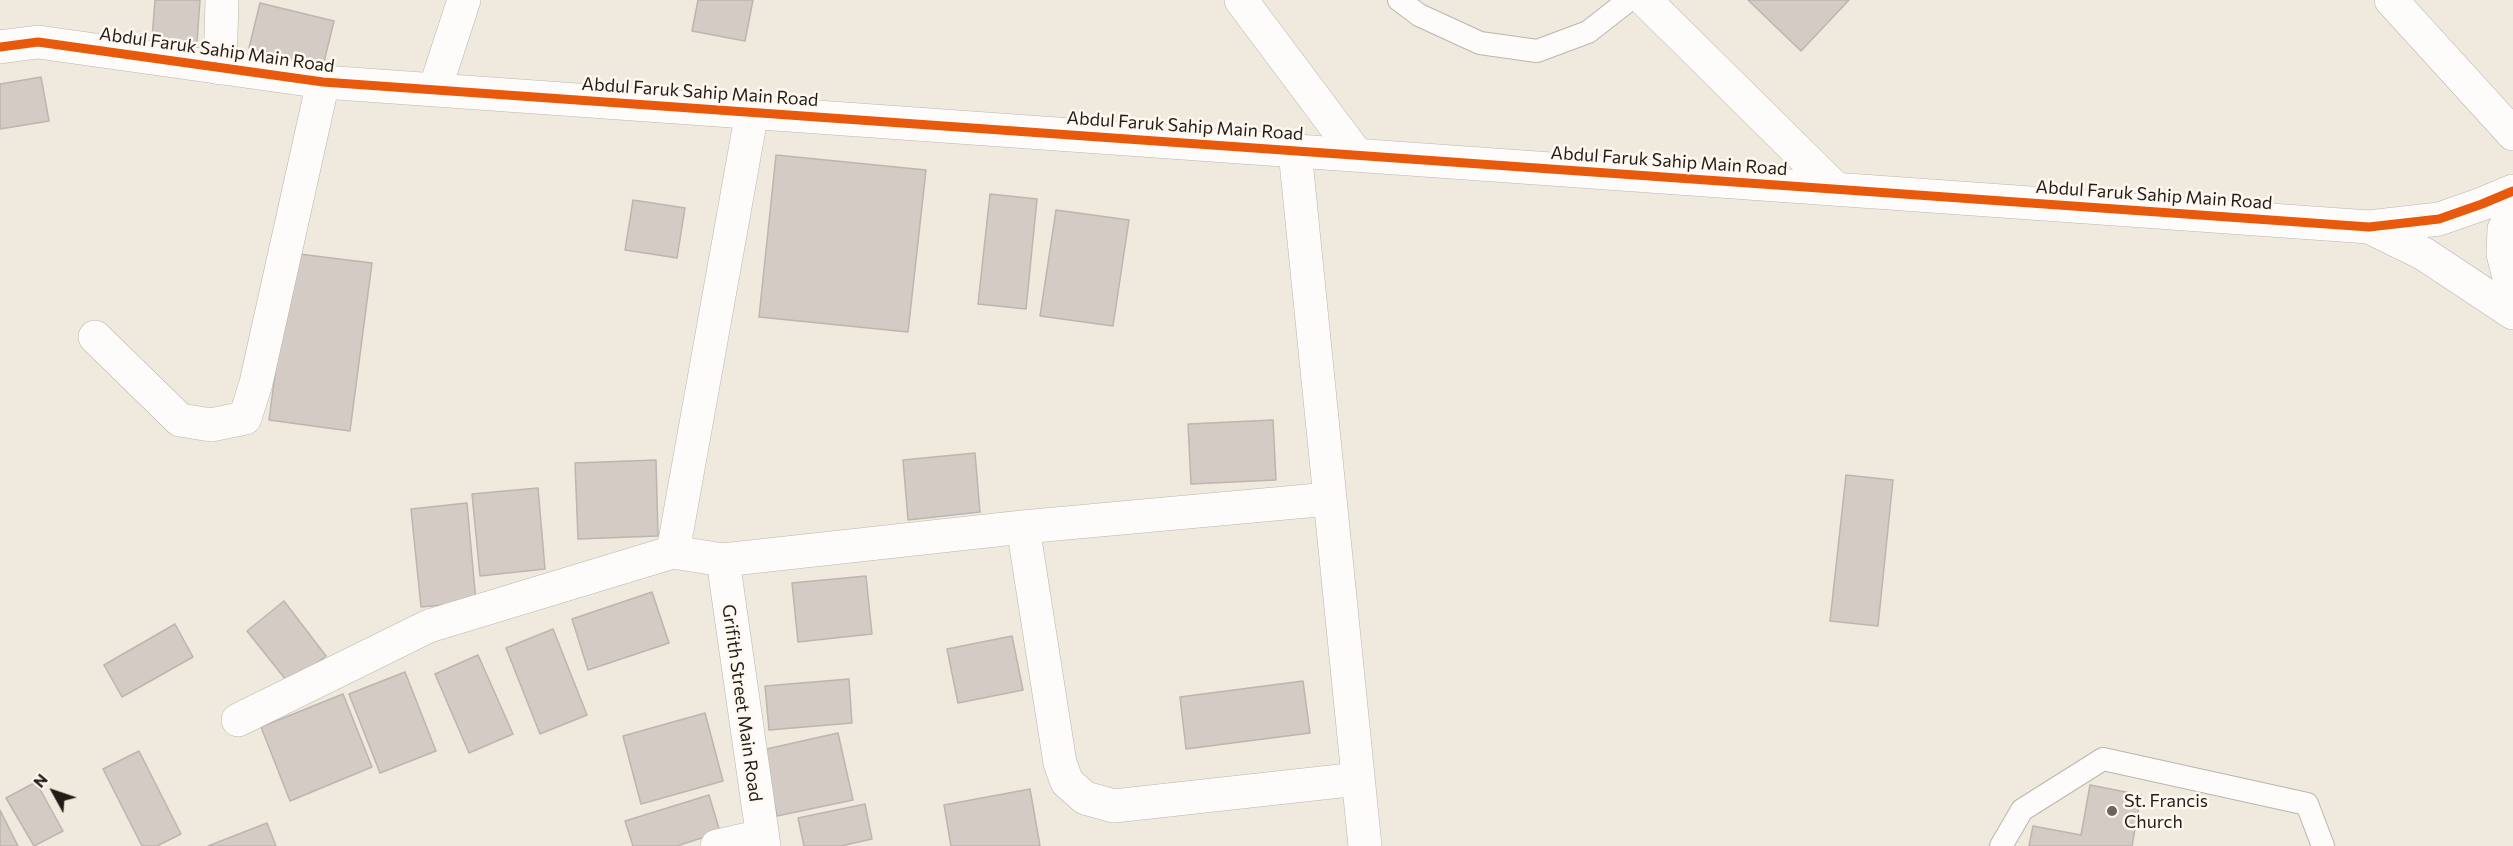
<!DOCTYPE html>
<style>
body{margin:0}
#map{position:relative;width:2513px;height:846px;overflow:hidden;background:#f0e9dd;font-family:Commissioner,sans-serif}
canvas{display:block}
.north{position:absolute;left:24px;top:762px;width:60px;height:60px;-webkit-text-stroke:4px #fef8f0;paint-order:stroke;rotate:310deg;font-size:16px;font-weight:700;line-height:24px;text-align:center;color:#221d16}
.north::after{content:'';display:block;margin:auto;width:21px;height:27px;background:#221d16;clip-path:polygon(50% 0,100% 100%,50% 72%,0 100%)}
</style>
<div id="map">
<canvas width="2513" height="846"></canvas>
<div class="north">N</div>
</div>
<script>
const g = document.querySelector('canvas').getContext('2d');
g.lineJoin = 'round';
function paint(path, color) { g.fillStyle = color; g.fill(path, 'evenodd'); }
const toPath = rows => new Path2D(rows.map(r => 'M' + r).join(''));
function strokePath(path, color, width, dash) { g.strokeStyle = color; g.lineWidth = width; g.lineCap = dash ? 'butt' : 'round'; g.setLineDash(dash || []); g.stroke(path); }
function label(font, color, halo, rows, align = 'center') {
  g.font = font + ' Commissioner,sans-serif'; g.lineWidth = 5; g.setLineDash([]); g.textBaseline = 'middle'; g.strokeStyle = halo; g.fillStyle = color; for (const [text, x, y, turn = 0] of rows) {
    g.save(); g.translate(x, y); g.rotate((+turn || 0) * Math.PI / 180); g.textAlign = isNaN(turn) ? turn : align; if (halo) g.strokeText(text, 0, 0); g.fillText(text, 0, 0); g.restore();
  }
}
const building = toPath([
 [155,0,200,0,197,43,152,39,155,0],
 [698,0,753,0,745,41,692,31,698,0],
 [1748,0,1849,0,1801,51,1748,0],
 [260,3,334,21,323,66,249,48,260,3],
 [41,77,49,121,0,129,0,84,41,77],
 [776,155,926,170,908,332,759,317,776,155],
 [990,194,1037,199,1026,309,978,304,990,194],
 [633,200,685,208,677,258,625,250,633,200],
 [1056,210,1129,220,1113,326,1040,316,1056,210],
 [291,253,372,263,350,431,269,420,291,253],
 [1273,420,1276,480,1191,484,1188,424,1273,420],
 [975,453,980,512,908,520,903,460,975,453],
 [656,460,658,536,578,539,575,463,656,460],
 [1846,475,1893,480,1878,626,1830,621,1846,475],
 [538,488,545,569,480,576,472,494,538,488],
 [467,503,476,602,421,607,411,509,467,503],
 [866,576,872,634,798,642,792,583,866,576],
 [652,592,669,643,588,670,572,619,652,592],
 [284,601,326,656,290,685,247,631,284,601],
 [175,624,193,657,122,697,104,665,175,624],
 [553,629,587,715,540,734,506,648,553,629],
 [1012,636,1023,690,958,703,947,649,1012,636],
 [478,655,513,734,469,753,435,674,478,655],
 [405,672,436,751,380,773,349,694,405,672],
 [849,679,852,723,769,730,765,686,849,679],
 [1303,681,1310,733,1186,749,1180,697,1303,681],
 [343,694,372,767,290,801,261,727,343,694],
 [705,713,723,781,641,804,623,736,705,713],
 [838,733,853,800,777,816,762,750,838,733],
 [139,751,181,834,157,846,142,846,103,769,139,751],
 [36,782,63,831,34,846,6,798,36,782],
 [2090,785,2141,795,2132,846,2029,846,2033,826,2081,835,2090,785],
 [1030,789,1040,846,951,846,944,805,1030,789],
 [709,795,720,832,677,846,633,846,625,821,709,795],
 [865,804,872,839,841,846,804,846,798,818,865,804],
 [0,810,18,846,0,846,0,810],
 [267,823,276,846,208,846,267,823]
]);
const service = toPath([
 [1399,0,1419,15,1480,43,1537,51,1588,32,1629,0],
 [2001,846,2022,810,2103,759,2307,804,2323,846]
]);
const minor = toPath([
 [1241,0,1357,155],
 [1645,0,1836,189],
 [2391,0,2513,134],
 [220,68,222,0],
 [435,89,464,0],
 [1295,151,1365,846],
 [95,337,180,420,211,425,245,418,256,383,323,82],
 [1023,527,1060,763,1067,782,1085,798,1114,806,1358,779],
 [673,552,752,112],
 [723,560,764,846],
 [238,720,429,626,673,552,723,560,1023,527,1329,499],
 [717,846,761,836]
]);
const tertiary = toPath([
 [0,47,38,42,323,82,2369,227,2439,219,2482,204,2513,191],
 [2513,214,2504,229,2503,254,2513,293],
 [2369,227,2424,254,2513,313]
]);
const cycleway = toPath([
 [0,47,38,42,323,82,2369,227,2439,219,2482,204,2513,191]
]);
const markers = [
 [2112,811,6,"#6a645c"]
];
const streetNames = [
 ["Abdul Faruk Sahip Main Road",217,50,8],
 ["Abdul Faruk Sahip Main Road",700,92,4],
 ["Abdul Faruk Sahip Main Road",1185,126,4],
 ["Abdul Faruk Sahip Main Road",1669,161,4],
 ["Abdul Faruk Sahip Main Road",2154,195,4],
 ["Grifith Street Main Road",742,703,82]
];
const poiNames = [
 ["St. Francis",2124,801],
 ["Church",2124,822]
];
paint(building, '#d3cbc4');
strokePath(building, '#bdb5af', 1.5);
strokePath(service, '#bbb5ac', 24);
strokePath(minor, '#bbb5ac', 34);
strokePath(tertiary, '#bbb5ac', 34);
strokePath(service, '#fdfcfa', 22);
strokePath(minor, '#fdfcfa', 33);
strokePath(tertiary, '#fdfcfa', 33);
strokePath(cycleway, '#e8590c', 9);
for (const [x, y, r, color] of markers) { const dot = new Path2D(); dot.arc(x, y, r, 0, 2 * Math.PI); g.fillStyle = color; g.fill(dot); strokePath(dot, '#fef8f0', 2); }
label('18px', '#221d16', '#fef8f0', streetNames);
label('18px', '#221d16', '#fef8f0', poiNames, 'left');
</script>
